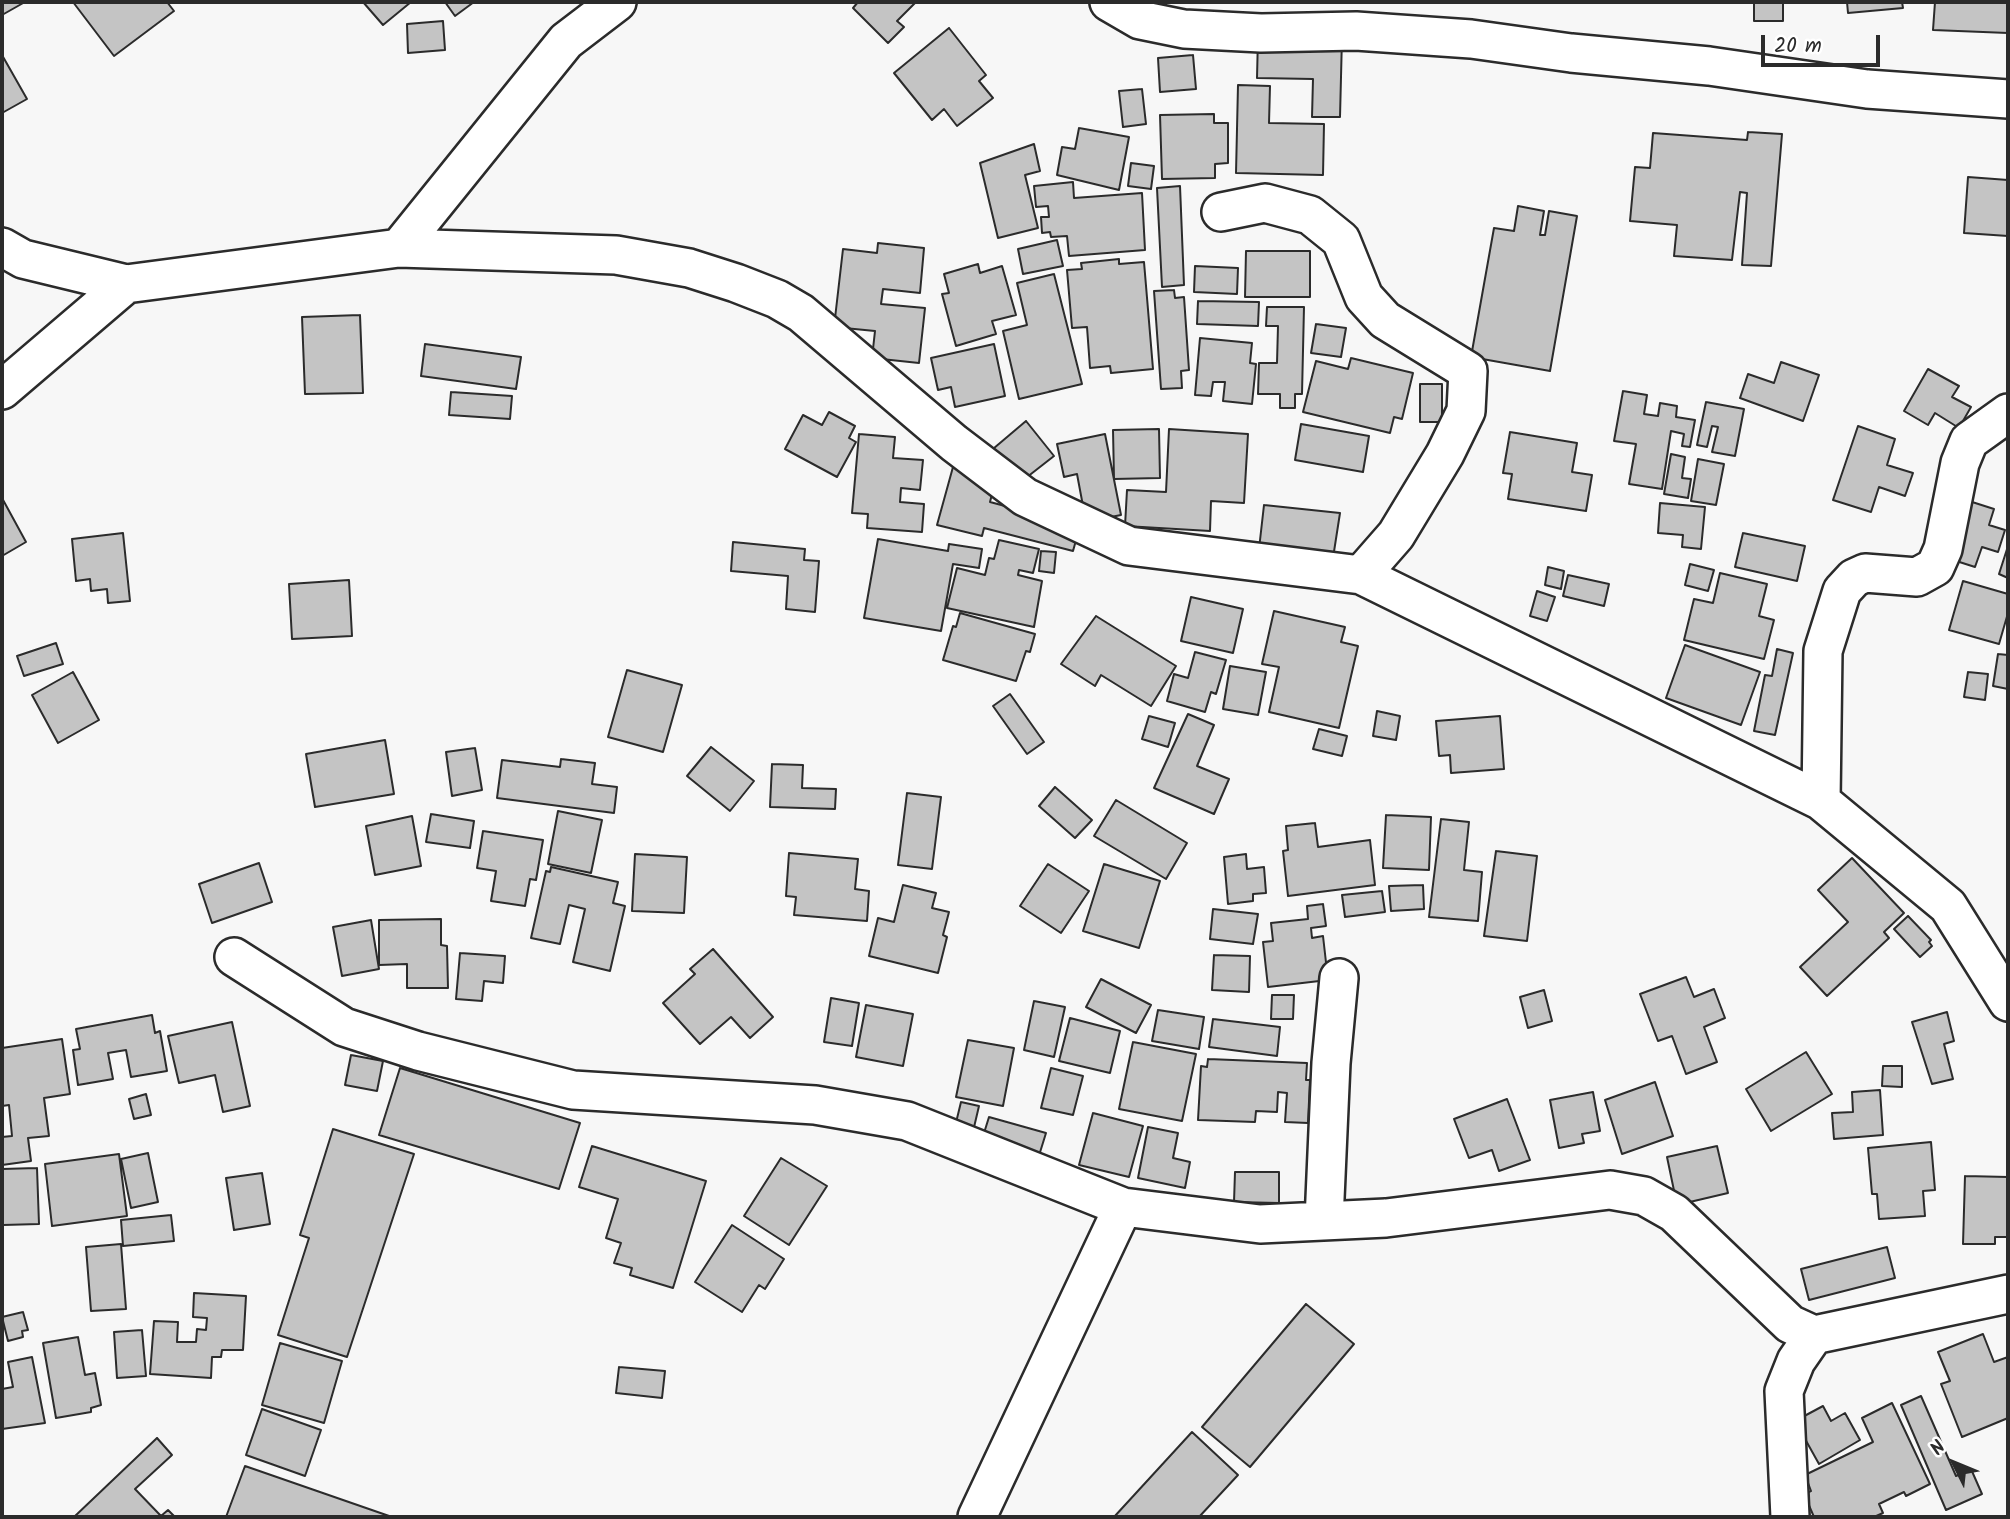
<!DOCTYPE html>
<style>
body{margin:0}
#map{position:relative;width:2010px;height:1519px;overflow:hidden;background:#f7f7f7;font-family:Kalam,sans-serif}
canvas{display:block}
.frame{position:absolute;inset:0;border:4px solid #2b2b2b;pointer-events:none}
.north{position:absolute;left:1919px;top:1428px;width:70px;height:70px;-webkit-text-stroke:5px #fff;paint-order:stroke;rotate:313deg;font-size:19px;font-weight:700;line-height:28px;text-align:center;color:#2b2b2b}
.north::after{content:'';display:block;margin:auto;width:24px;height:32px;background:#2b2b2b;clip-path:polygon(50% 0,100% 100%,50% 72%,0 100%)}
.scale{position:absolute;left:1761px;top:35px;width:119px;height:32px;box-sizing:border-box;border:4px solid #2b2b2b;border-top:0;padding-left:9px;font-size:21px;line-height:24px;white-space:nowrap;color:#2b2b2b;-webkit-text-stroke:5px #fff;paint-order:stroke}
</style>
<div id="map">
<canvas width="2010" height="1519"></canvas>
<div class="frame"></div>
<div class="north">N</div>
<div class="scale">20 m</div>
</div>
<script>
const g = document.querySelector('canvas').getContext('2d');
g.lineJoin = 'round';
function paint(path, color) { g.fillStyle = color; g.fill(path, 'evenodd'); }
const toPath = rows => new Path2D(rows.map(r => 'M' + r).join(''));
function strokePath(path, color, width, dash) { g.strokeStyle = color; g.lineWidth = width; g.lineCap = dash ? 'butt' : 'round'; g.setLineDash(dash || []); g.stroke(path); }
const building = toPath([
 [2,2,25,2,2,15,2,2],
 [73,2,167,2,174,11,114,56,73,2],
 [363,2,411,2,383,25,363,2],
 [445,2,474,2,455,16,445,2],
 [858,2,916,2,897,21,904,27,888,43,853,8,858,2],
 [1754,2,1783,2,1783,21,1754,21,1754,2],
 [1847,2,1902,2,1903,8,1848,13,1847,2],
 [1935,2,2008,2,2008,33,1933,30,1935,2],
 [443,21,445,50,408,53,407,24,443,21],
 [949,28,986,75,979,81,993,98,957,126,944,109,932,120,894,73,949,28],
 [1258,36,1342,37,1340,117,1312,117,1313,79,1257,78,1258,36],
 [2,55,27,99,2,113,2,55],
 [1193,55,1196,89,1160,92,1158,58,1193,55],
 [1238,85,1270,86,1269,123,1324,124,1323,175,1236,173,1238,85],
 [1142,89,1146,124,1123,127,1119,91,1142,89],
 [1214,114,1214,123,1228,123,1228,163,1215,164,1215,178,1162,179,1160,115,1214,114],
 [1079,128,1129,137,1119,190,1057,175,1062,147,1075,149,1079,128],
 [1748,132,1782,134,1771,266,1742,265,1747,193,1740,192,1732,260,1674,256,1677,225,1630,221,1635,167,1650,168,1653,133,1747,140,1748,132],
 [1034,144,1040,171,1025,175,1038,228,998,238,980,163,1034,144],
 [1131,163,1154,166,1151,189,1128,186,1131,163],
 [1968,177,2008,180,2008,236,1964,233,1968,177],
 [1073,182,1074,198,1142,193,1145,250,1069,256,1067,236,1051,237,1050,232,1042,233,1041,217,1049,217,1048,206,1036,207,1034,186,1073,182],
 [1180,186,1184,285,1162,287,1157,188,1180,186],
 [1518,206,1544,211,1540,235,1545,235,1549,211,1577,216,1550,371,1471,357,1494,228,1514,231,1518,206],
 [1057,240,1063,266,1023,274,1018,249,1057,240],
 [878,243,924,248,920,293,883,289,881,304,925,308,919,363,872,358,875,331,834,327,843,249,877,253,878,243],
 [1246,251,1310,251,1310,297,1245,297,1246,251],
 [1119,259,1119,264,1144,262,1153,369,1111,373,1110,366,1090,368,1087,327,1072,328,1067,270,1082,269,1081,263,1119,259],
 [978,264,980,273,1002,266,1016,315,992,321,996,334,956,346,942,294,949,293,944,274,978,264],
 [1195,266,1238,268,1237,294,1194,292,1195,266],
 [1054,274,1082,384,1019,399,1003,331,1027,325,1017,283,1054,274],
 [1174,290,1175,298,1184,297,1189,370,1181,371,1182,388,1161,389,1154,291,1174,290],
 [1198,301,1259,302,1258,326,1197,324,1198,301],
 [1267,307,1304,307,1302,394,1295,394,1295,408,1280,408,1280,394,1258,394,1259,363,1277,363,1278,326,1266,326,1267,307],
 [360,315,363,393,305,394,302,317,360,315],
 [1316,324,1346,328,1341,357,1311,353,1316,324],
 [1200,338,1252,343,1250,363,1256,364,1252,404,1223,401,1225,382,1213,382,1211,396,1195,395,1200,338],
 [425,344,521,357,516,389,421,376,425,344],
 [994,344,1005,396,955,407,951,387,938,390,931,358,994,344],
 [1351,358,1413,373,1402,419,1394,417,1390,433,1303,412,1316,361,1348,369,1351,358],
 [1781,362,1819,375,1803,421,1740,398,1748,374,1774,383,1781,362],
 [1928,369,1959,386,1952,397,1971,407,1959,428,1935,413,1928,425,1904,411,1928,369],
 [1420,384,1442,384,1442,422,1420,422,1420,384],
 [1623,391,1647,395,1644,414,1658,416,1660,403,1677,406,1676,417,1695,420,1690,447,1682,446,1684,434,1671,431,1662,489,1629,484,1636,444,1614,441,1623,391],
 [451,392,512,396,510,419,449,415,451,392],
 [1706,402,1744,409,1735,456,1712,452,1718,427,1712,426,1707,447,1697,445,1706,402],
 [829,412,855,426,849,438,856,442,837,477,785,449,803,415,822,425,829,412],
 [1026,421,1054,456,1022,481,987,454,1026,421],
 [1301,424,1369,436,1363,472,1295,460,1301,424],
 [1858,426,1895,439,1887,465,1913,473,1905,496,1879,487,1871,512,1833,500,1858,426],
 [1159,429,1160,478,1114,479,1113,430,1159,429],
 [1169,429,1248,434,1244,503,1211,501,1210,531,1125,526,1127,490,1166,492,1169,429],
 [1510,432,1577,443,1572,472,1592,475,1586,511,1508,499,1512,474,1503,473,1510,432],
 [859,434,895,437,893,458,923,460,920,490,901,488,900,502,924,504,922,532,867,528,868,514,852,513,859,434],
 [1105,434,1121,515,1086,522,1077,474,1064,477,1057,444,1105,434],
 [1671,454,1685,457,1682,478,1691,479,1688,498,1664,494,1671,454],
 [1698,459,1724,464,1716,505,1691,501,1698,459],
 [953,467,996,478,990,502,1080,526,1073,551,984,528,982,536,937,525,953,467],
 [2,498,26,542,2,556,2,498],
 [1969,501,1994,509,1989,525,2005,530,1998,552,1982,547,1975,567,1950,559,1969,501],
 [1660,503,1705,507,1701,549,1682,547,1683,535,1658,533,1660,503],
 [1264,505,1340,513,1333,558,1259,549,1264,505],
 [123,533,130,601,108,603,107,589,91,591,90,579,76,581,72,539,123,533],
 [1743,533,1805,546,1797,581,1735,567,1743,533],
 [878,539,948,551,949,544,982,549,979,568,953,564,941,631,864,618,878,539],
 [999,540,1039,549,1033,573,1019,570,1018,575,1042,581,1034,627,947,608,957,568,985,575,989,558,994,559,999,540],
 [733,542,805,549,804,560,819,561,815,612,786,609,788,576,731,571,733,542],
 [2008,546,2008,578,1999,574,2008,546],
 [1041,551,1056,552,1054,573,1039,571,1041,551],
 [1690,564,1714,570,1708,591,1685,585,1690,564],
 [1548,567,1564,571,1561,589,1545,585,1548,567],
 [1720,573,1767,584,1759,616,1774,620,1764,659,1684,640,1694,599,1713,603,1720,573],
 [1568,575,1609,584,1604,606,1563,596,1568,575],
 [349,580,352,636,292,639,289,584,349,580],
 [1963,581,2008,594,2008,613,1999,644,1949,630,1963,581],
 [1537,591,1555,597,1547,621,1530,616,1537,591],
 [1191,597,1243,609,1233,653,1181,641,1191,597],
 [1274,611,1345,627,1341,642,1358,646,1339,728,1269,712,1279,667,1262,664,1274,611],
 [960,613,1035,634,1030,652,1026,651,1016,681,943,660,953,626,956,627,960,613],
 [1096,616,1176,666,1151,706,1101,675,1095,686,1061,664,1096,616],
 [56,643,63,664,24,676,17,656,56,643],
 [1685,645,1760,672,1741,725,1666,698,1685,645],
 [1777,649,1793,653,1775,735,1754,731,1765,675,1772,676,1777,649],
 [1195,652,1226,660,1216,694,1211,692,1205,712,1167,701,1174,674,1188,678,1195,652],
 [1998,654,2008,655,2008,689,1993,686,1998,654],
 [1230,666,1266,672,1258,715,1223,709,1230,666],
 [627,670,682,685,663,752,608,737,627,670],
 [73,672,99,720,58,743,32,695,73,672],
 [1968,672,1988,674,1985,700,1964,697,1968,672],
 [1010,694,1044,742,1027,754,993,706,1010,694],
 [1377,711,1400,716,1396,740,1373,736,1377,711],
 [1188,714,1214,725,1197,766,1229,779,1214,814,1154,788,1188,714],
 [1149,716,1175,723,1168,747,1142,739,1149,716],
 [1500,716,1504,769,1451,773,1450,755,1439,756,1436,721,1500,716],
 [1319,729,1347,736,1342,756,1313,749,1319,729],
 [385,740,394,794,315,807,306,754,385,740],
 [711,747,754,781,730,811,687,776,711,747],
 [475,748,482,790,452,796,446,752,475,748],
 [561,759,595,763,592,784,617,787,614,813,497,798,502,760,560,767,561,759],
 [772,764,803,765,802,788,836,789,835,809,770,807,772,764],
 [1055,787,1092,820,1075,838,1039,806,1055,787],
 [907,793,941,797,932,869,898,865,907,793],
 [1116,800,1187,843,1166,879,1094,836,1116,800],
 [558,811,602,820,591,873,548,864,558,811],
 [431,814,474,821,470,848,426,842,431,814],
 [1386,815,1431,817,1429,870,1383,868,1386,815],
 [412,816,421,866,375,875,366,826,412,816],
 [1441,819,1469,822,1464,870,1482,872,1478,921,1429,917,1441,819],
 [1315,823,1318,847,1370,840,1375,885,1288,896,1283,851,1288,850,1286,826,1315,823],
 [483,831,543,840,536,880,530,879,525,906,491,901,496,871,477,868,483,831],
 [1496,851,1537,856,1527,941,1484,936,1496,851],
 [789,853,858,859,855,889,869,891,867,921,794,915,796,897,786,896,789,853],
 [635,854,687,857,684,913,632,911,635,854],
 [1246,854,1247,869,1264,867,1266,893,1253,894,1253,901,1228,904,1224,857,1246,854],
 [1852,858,1904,913,1884,932,1889,938,1827,996,1800,967,1848,922,1818,890,1852,858],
 [259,863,272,902,212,923,199,884,259,863],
 [1048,864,1089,891,1061,933,1020,906,1048,864],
 [1104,864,1160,881,1139,948,1083,931,1104,864],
 [551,867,618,882,613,903,625,906,610,971,573,962,585,909,569,905,560,944,531,938,546,871,550,872,551,867],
 [903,885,936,893,932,908,949,912,943,935,947,937,938,973,869,956,878,918,894,922,903,885],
 [1423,885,1424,909,1391,911,1389,886,1423,885],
 [1382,891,1385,912,1345,917,1342,895,1382,891],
 [1323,904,1326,926,1311,928,1312,938,1323,936,1328,980,1268,987,1263,942,1273,941,1271,923,1308,919,1307,906,1323,904],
 [1213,909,1258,914,1253,944,1210,939,1213,909],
 [1908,916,1931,940,1929,942,1932,946,1920,957,1894,929,1908,916],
 [441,919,441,945,447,946,448,988,407,988,407,964,379,965,379,920,441,919],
 [371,920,379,969,342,976,333,927,371,920],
 [713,949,773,1017,750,1038,731,1017,700,1044,663,1003,695,974,690,969,713,949],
 [460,953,505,956,503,983,484,981,482,1001,456,999,460,953],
 [1214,955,1250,956,1249,992,1212,990,1214,955],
 [1686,977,1694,997,1714,989,1725,1018,1704,1027,1717,1062,1686,1074,1672,1036,1658,1041,1640,994,1686,977],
 [1101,979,1151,1005,1136,1033,1086,1007,1101,979],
 [1544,990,1552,1021,1528,1028,1520,997,1544,990],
 [1272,995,1294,995,1293,1019,1271,1019,1272,995],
 [831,998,859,1003,852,1046,824,1042,831,998],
 [1034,1001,1065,1007,1054,1057,1024,1050,1034,1001],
 [866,1005,913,1014,903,1066,856,1057,866,1005],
 [1158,1010,1204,1017,1199,1049,1152,1041,1158,1010],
 [1947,1012,1954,1041,1944,1044,1953,1079,1932,1084,1912,1022,1947,1012],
 [152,1015,155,1033,160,1031,167,1071,131,1077,126,1050,108,1053,113,1079,78,1085,73,1050,80,1049,76,1029,152,1015],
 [1070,1018,1120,1031,1110,1073,1059,1061,1070,1018],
 [1213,1019,1280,1027,1277,1056,1209,1047,1213,1019],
 [232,1022,250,1106,223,1112,215,1075,179,1083,168,1036,232,1022],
 [62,1039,70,1094,44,1098,49,1136,28,1138,31,1161,2,1165,2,1137,12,1136,9,1105,2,1106,2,1048,62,1039],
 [968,1040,1014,1048,1003,1106,956,1097,968,1040],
 [1133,1042,1196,1054,1182,1121,1119,1109,1133,1042],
 [1806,1052,1832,1094,1771,1131,1746,1089,1806,1052],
 [351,1055,383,1061,377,1091,345,1085,351,1055],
 [1208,1059,1307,1063,1306,1080,1310,1080,1308,1123,1285,1122,1287,1093,1278,1092,1277,1112,1256,1111,1255,1122,1198,1120,1201,1066,1207,1067,1208,1059],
 [1883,1066,1902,1066,1902,1087,1882,1086,1883,1066],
 [400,1068,580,1123,559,1189,379,1135,400,1068],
 [1051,1068,1083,1076,1073,1115,1041,1108,1051,1068],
 [1655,1082,1673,1136,1622,1154,1605,1100,1655,1082],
 [1880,1090,1883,1135,1834,1139,1832,1113,1853,1112,1852,1092,1880,1090],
 [1593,1092,1600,1131,1582,1134,1584,1143,1559,1148,1550,1100,1593,1092],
 [146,1094,151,1115,134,1119,129,1099,146,1094],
 [1507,1099,1530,1160,1499,1171,1492,1150,1469,1158,1454,1119,1507,1099],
 [961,1102,979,1106,971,1140,953,1135,961,1102],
 [1093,1113,1143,1126,1129,1177,1079,1165,1093,1113],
 [989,1117,1046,1133,1037,1162,980,1146,989,1117],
 [1148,1127,1178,1133,1173,1158,1190,1162,1185,1188,1138,1178,1148,1127],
 [333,1129,414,1154,347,1357,278,1335,309,1238,300,1235,333,1129],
 [1931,1142,1935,1190,1923,1191,1925,1216,1879,1219,1877,1194,1872,1194,1868,1148,1931,1142],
 [592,1146,706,1181,673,1288,630,1275,632,1268,614,1263,621,1243,606,1238,618,1199,579,1187,592,1146],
 [1717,1146,1728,1193,1677,1205,1667,1157,1717,1146],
 [148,1153,158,1202,131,1208,121,1159,148,1153],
 [119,1154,127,1216,52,1226,45,1164,119,1154],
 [781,1158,827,1186,789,1245,744,1216,781,1158],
 [37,1168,39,1224,3,1225,2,1169,37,1168],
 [1235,1172,1279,1172,1279,1203,1234,1202,1235,1172],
 [262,1173,270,1224,234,1230,226,1178,262,1173],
 [1965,1176,2008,1177,2008,1237,1995,1237,1995,1244,1963,1244,1965,1176],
 [171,1215,174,1241,123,1246,121,1220,171,1215],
 [732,1225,784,1259,765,1289,759,1285,742,1312,695,1282,732,1225],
 [121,1244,126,1309,91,1311,86,1247,121,1244],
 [1887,1247,1895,1278,1809,1300,1801,1269,1887,1247],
 [194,1293,246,1296,243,1350,222,1350,221,1357,212,1357,211,1378,150,1374,154,1321,178,1322,177,1342,196,1342,197,1329,206,1330,207,1318,193,1317,194,1293],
 [1306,1304,1354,1344,1250,1467,1202,1427,1306,1304],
 [23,1312,28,1330,22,1331,23,1337,8,1341,2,1317,23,1312],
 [142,1330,146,1376,117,1378,114,1332,142,1330],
 [1983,1334,1994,1362,2008,1357,2008,1418,1962,1437,1941,1384,1950,1381,1938,1352,1983,1334],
 [78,1337,85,1375,95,1373,101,1405,91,1408,91,1412,56,1418,43,1343,78,1337],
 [280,1343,342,1361,324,1423,262,1405,280,1343],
 [32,1357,45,1423,2,1429,2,1389,13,1387,8,1362,32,1357],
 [619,1367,665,1371,662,1398,616,1393,619,1367],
 [1921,1396,1956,1476,1971,1469,1982,1494,1946,1510,1901,1405,1921,1396],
 [1892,1403,1930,1484,1906,1496,1904,1492,1879,1504,1883,1513,1874,1517,1814,1517,1804,1494,1811,1491,1805,1475,1873,1442,1862,1418,1892,1403],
 [1823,1406,1831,1421,1845,1413,1860,1440,1819,1464,1795,1421,1823,1406],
 [262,1409,321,1430,305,1476,246,1455,262,1409],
 [1192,1432,1238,1475,1199,1517,1114,1517,1192,1432],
 [157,1438,172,1455,135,1489,161,1516,168,1510,175,1517,74,1517,157,1438],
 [245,1466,392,1517,226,1517,245,1466]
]);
const street = toPath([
 [1109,2,1140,20,1184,29,1261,33,1356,31,1471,39,1571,53,1709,66,1867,89,2008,99],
 [1221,212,1265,203,1310,215,1341,240,1364,297,1385,320,1468,371,1466,411,1445,454,1396,535,1361,575],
 [2,247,23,259,126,284,399,248,616,255,689,268,736,283,777,299,801,313,954,443,1025,497,1129,546,1361,575,1821,801,1948,906,2008,1002],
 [399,248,566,41,617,2],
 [2,390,126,284],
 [1821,801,1823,651,1842,591,1854,578,1865,573,1917,577,1935,567,1943,549,1960,463,1969,441,2008,413],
 [234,957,344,1027,418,1051,573,1090,815,1105,907,1121,1123,1207,1260,1224,1386,1218,1610,1190,1644,1196,1674,1213,1790,1324,1814,1335,2008,1294],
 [1324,1221,1331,1063,1339,978],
 [977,1517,1123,1207],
 [1790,1517,1784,1391,1796,1361,1814,1335]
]);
paint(building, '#c4c4c4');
strokePath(building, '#2b2b2b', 2);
strokePath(street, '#2b2b2b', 42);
strokePath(street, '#fff', 37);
</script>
